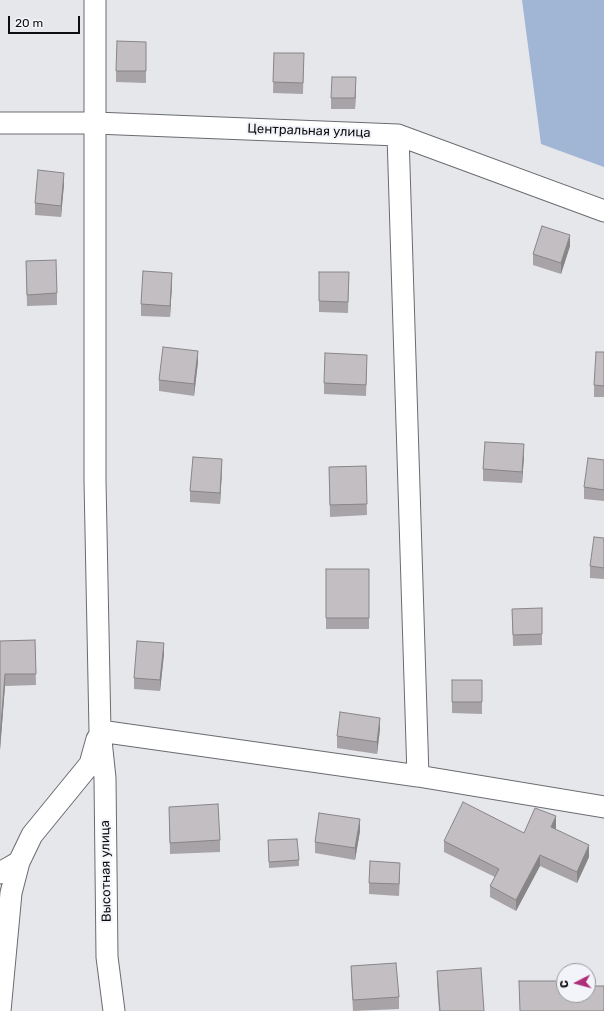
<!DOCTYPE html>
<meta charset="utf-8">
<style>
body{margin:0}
#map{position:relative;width:604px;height:1011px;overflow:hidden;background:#e5e7eb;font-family:Rubik,sans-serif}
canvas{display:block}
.north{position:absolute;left:556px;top:963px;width:40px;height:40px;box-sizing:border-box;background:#f2f4f9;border:1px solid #96989b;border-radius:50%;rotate:264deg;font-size:11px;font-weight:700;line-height:16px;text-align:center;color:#0d0e0f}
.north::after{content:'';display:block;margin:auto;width:14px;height:18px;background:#ae2d79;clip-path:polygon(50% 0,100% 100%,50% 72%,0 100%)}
.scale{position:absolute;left:8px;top:16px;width:72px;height:18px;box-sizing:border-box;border:2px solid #0d0e0f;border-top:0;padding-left:5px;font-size:12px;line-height:14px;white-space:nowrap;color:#0d0e0f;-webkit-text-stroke:3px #f2f4f9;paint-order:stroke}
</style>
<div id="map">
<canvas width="604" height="1011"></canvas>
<div class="north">С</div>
<div class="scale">20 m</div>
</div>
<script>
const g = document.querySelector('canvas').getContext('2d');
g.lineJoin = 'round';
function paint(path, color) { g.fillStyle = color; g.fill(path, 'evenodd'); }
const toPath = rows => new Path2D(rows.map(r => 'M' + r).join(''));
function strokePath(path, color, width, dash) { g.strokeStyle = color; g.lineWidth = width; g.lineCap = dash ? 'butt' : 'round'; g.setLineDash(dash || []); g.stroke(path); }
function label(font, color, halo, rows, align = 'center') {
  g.font = font + ' Rubik,sans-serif'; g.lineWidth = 4; g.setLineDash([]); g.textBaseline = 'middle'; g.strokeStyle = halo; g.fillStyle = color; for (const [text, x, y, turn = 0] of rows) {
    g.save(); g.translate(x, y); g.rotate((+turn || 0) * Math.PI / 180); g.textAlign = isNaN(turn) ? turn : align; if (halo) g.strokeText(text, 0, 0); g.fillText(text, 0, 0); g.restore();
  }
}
const green = toPath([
 [522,0,604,0,604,167,541,144]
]);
const minor = toPath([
 [95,0,95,481,100,731,418,776,604,807],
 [0,123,95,123,398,135,604,211],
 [398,135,418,776],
 [100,731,105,778,107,957,114,1011],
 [0,873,19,862,32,835,90,764,97,739],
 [0,1011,11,893,19,862]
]);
const wall = toPath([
 [146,42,146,83,116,82,116,71],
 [274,53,304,53,303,94,273,93],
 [356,88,355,109,331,109,331,98],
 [64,184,61,217,35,215,35,203],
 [570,246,561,274,533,265,533,254],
 [26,261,57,293,57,305,27,306],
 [319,272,349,272,348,313,319,312],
 [172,284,170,317,141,316,141,304],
 [604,352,604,397,594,397,594,385],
 [198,362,194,396,159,391,159,380],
 [367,366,366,396,324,394,324,383],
 [524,456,522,483,483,481,483,469],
 [604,460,604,501,584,499,584,487],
 [366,466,367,515,330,517,329,467],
 [222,470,220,504,190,502,190,491],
 [604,538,604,579,590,578,590,566],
 [326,569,369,569,369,629,326,629],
 [512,609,542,634,542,645,513,646],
 [35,640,36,685,5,686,0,750,0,641],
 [164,654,160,691,134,689,134,678],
 [452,680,482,680,482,714,452,713],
 [380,729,377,754,337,748,337,736],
 [169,807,220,840,220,852,170,854],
 [556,828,555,829,589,857,577,883,540,866,516,911,490,897,490,886,495,877,444,852,444,841,524,833],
 [360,831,355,860,315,853,315,842],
 [268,840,299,860,299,866,269,868],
 [400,874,399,896,369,894,369,883],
 [351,966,399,997,399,1009,353,1011,351,977],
 [437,971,484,1011,439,1011,437,982]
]);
const shadedWall = toPath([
 [356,77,356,88,355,109,355,98],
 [64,173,64,184,61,217,61,206],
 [570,235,570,246,561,274,561,263],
 [172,273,172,284,170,317,170,306],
 [198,351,198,362,194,396,194,384],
 [524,444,524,456,522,483,522,472],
 [222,459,222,470,220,504,220,493],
 [164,643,164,654,160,691,160,680],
 [5,674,5,686,0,750,0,738],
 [380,718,380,729,377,754,377,742],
 [556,816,556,828,551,838,551,827],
 [360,819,360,831,355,860,355,848],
 [589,845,589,857,577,883,577,872],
 [540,855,540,866,516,911,516,900]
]);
const building = toPath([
 [117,41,146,42,146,71,116,71,117,41],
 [274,53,304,53,303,83,273,82,274,53],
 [332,77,356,77,355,98,331,98,332,77],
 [38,170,64,173,61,206,35,203,38,170],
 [542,226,570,235,561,263,533,254,542,226],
 [56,260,57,293,27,295,26,261,56,260],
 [143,271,172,273,170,306,141,304,143,271],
 [319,272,349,272,348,302,319,301,319,272],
 [163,347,198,351,194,384,159,380,163,347],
 [596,352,604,352,604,386,594,385,596,352],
 [325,353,367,355,366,385,324,383,325,353],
 [485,442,524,444,522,472,483,469,485,442],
 [193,457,222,459,220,493,190,491,193,457],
 [588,458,604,460,604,490,584,487,588,458],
 [366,466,367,504,330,505,329,467,366,466],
 [594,537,604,538,604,568,590,566,594,537],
 [326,569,369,569,369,618,326,618,326,569],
 [542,608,542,634,513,635,512,609,542,608],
 [35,640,36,674,5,674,0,738,0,641,35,640],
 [137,641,164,643,160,680,134,678,137,641],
 [452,680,482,680,482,702,452,702,452,680],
 [340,712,380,718,377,742,337,736,340,712],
 [463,802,524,833,535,808,556,816,551,827,589,845,577,872,540,855,516,900,490,886,499,869,444,841,463,802],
 [218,804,220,840,170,843,169,807,218,804],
 [319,813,360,819,355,848,315,842,319,813],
 [297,839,299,860,269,862,268,840,297,839],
 [370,861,400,863,399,884,369,883,370,861],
 [396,963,399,997,353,1000,351,966,396,963],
 [481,968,484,1011,440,1011,437,971,481,968],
 [519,981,561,981,561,986,564,986,564,995,588,995,588,986,604,986,604,1011,520,1011,519,981]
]);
const streetNames = [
 ["Центральная улица",309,131,2],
 ["Высотная улица",106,871,-91]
];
paint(green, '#a1b5d5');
strokePath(minor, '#6a6c70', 23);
strokePath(minor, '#fff', 21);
paint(wall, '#a7a3a6');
paint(shadedWall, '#888587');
paint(building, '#c2bec1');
strokePath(building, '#888587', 1);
label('13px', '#0d0e0f', '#f2f4f9', streetNames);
</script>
